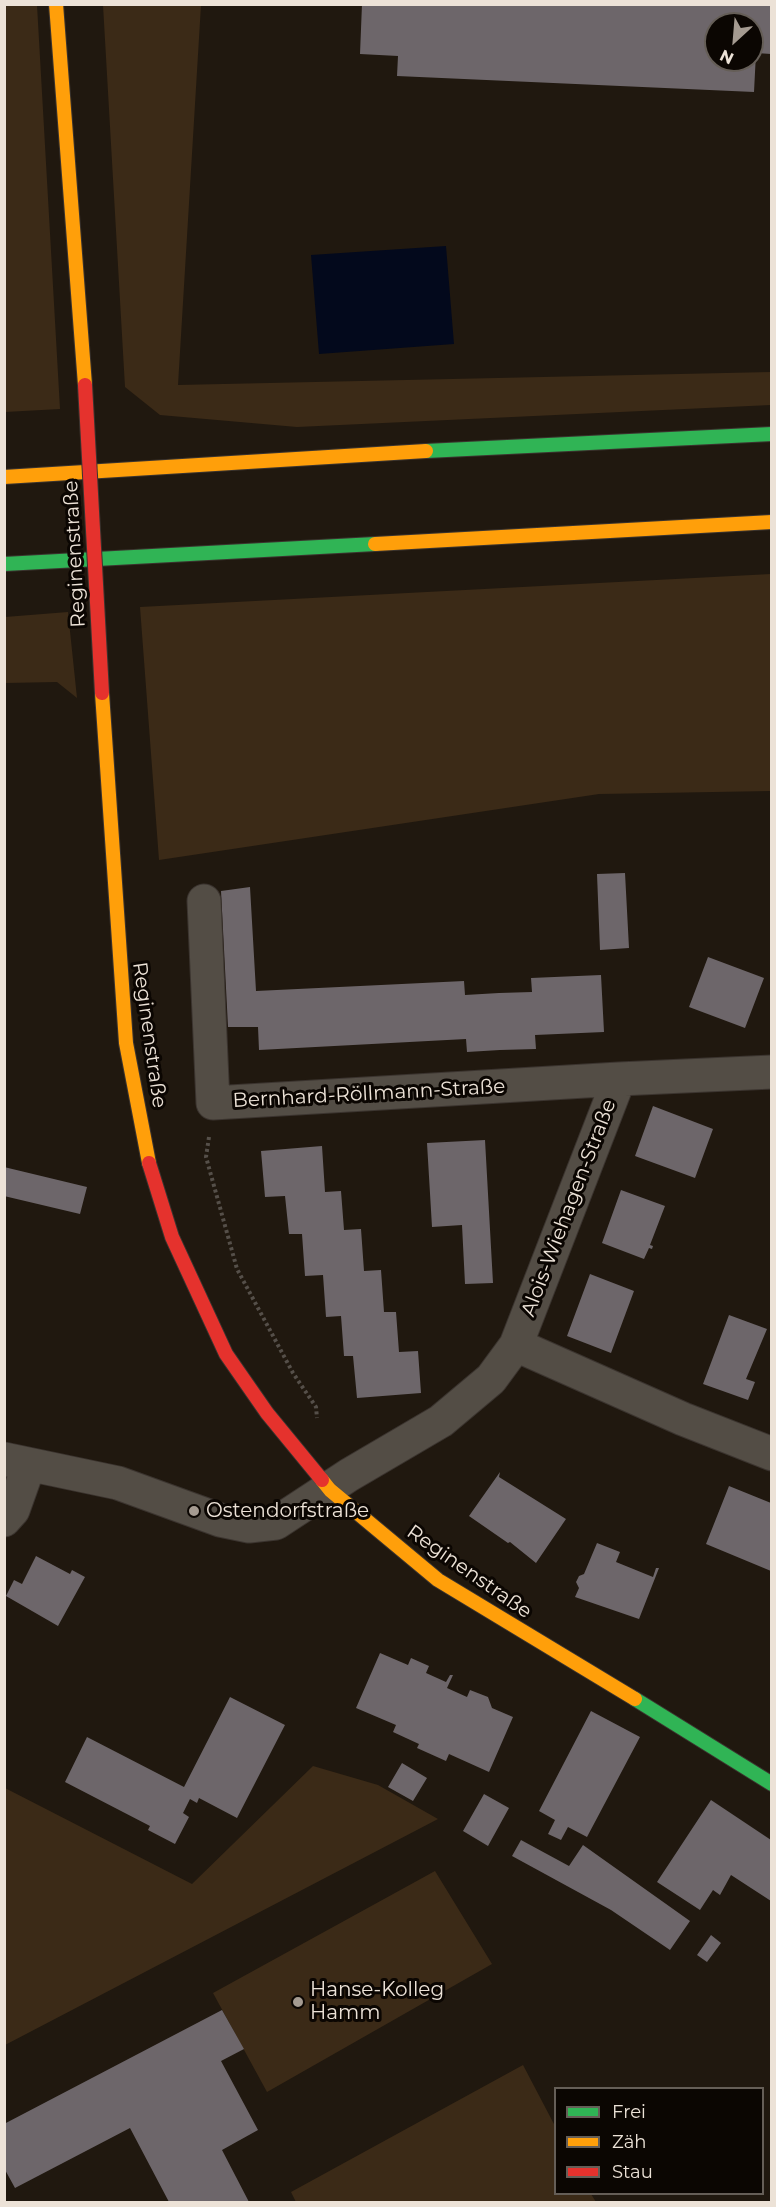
<!DOCTYPE html>
<meta charset="utf-8">
<style>
body{margin:0}
#map{position:relative;width:776px;height:2207px;overflow:hidden;background:#20180f;font-family:Montserrat,sans-serif}
canvas{display:block}
.frame{position:absolute;inset:0;border:6px solid #ece2d7;pointer-events:none}
.legend{position:absolute;left:554px;top:2087px;width:210px;height:108px;box-sizing:border-box;background:#0b0602;border:2px solid #655e57;margin:0;padding:8px 10px;list-style:none;font-size:18px;color:#ece2d7}
.legend li{display:flex;align-items:center;gap:12px;height:30px}
.legend b{width:30px;border:2px solid #655e57}
.north{position:absolute;left:704px;top:12px;width:60px;height:60px;box-sizing:border-box;background:#0b0602;border:2px solid #655e57;border-radius:50%;rotate:206deg;font-size:16px;font-weight:700;line-height:24px;text-align:center;color:#ece2d7}
.north::after{content:'';display:block;margin:auto;width:21px;height:27px;background:#a59b91;clip-path:polygon(50% 0,100% 100%,50% 72%,0 100%)}
</style>
<div id="map">
<canvas width="776" height="2207"></canvas>
<div class="frame"></div>
<ul class="legend">
<li><b style="height:8px;background:#30b455"></b>Frei</li>
<li><b style="height:8px;background:#ff9f0a"></b>Zäh</li>
<li><b style="height:8px;background:#e5322d"></b>Stau</li>
</ul>
<div class="north">N</div>
</div>
<script>
const g = document.querySelector('canvas').getContext('2d');
g.lineJoin = 'round';
function paint(path, color) { g.fillStyle = color; g.fill(path, 'evenodd'); }
const toPath = rows => new Path2D(rows.map(r => 'M' + r).join(''));
function strokePath(path, color, width, dash) { g.strokeStyle = color; g.lineWidth = width; g.lineCap = dash ? 'butt' : 'round'; g.setLineDash(dash || []); g.stroke(path); }
function label(font, color, halo, rows, align = 'center') {
  g.font = font + ' Montserrat,sans-serif'; g.lineWidth = 6; g.setLineDash([]); g.textBaseline = 'middle'; g.strokeStyle = halo; g.fillStyle = color; for (const [text, x, y, turn = 0] of rows) {
    g.save(); g.translate(x, y); g.rotate((+turn || 0) * Math.PI / 180); g.textAlign = isNaN(turn) ? turn : align; if (halo) g.strokeText(text, 0, 0); g.fillText(text, 0, 0); g.restore();
  }
}
const green = toPath([
 [5,4,37,5,60,409,5,412],
 [103,5,201,5,178,385,771,372,771,405,297,427,160,415,125,387],
 [771,574,771,791,599,794,159,860,140,607],
 [68,612,77,698,57,682,5,683,5,617],
 [313,1766,378,1785,438,1819,5,2045,5,1788,192,1884],
 [435,1871,492,1964,267,2092,213,1993],
 [523,2065,555,2126,556,2194,591,2194,596,2202,296,2202,291,2192]
]);
const water = toPath([
 [446,246,454,344,319,354,311,255]
]);
const building = toPath([
 [362,4,771,4,771,54,756,53,754,92,397,76,398,56,360,54],
 [716,24,752,24,752,60,716,60],
 [625,873,629,948,600,950,597,874],
 [250,887,256,991,464,981,465,995,499,993,532,992,531,978,601,975,604,1032,535,1035,536,1049,500,1050,467,1052,466,1039,259,1050,258,1027,228,1027,221,891],
 [708,957,764,978,745,1028,689,1007],
 [653,1106,713,1129,695,1178,635,1156],
 [485,1140,493,1283,465,1284,462,1225,432,1227,427,1143],
 [322,1146,325,1192,341,1191,344,1230,361,1229,364,1271,381,1270,384,1312,396,1312,399,1352,418,1351,421,1393,357,1398,353,1356,344,1356,341,1316,326,1317,323,1275,305,1276,302,1234,289,1234,285,1196,265,1197,261,1151],
 [4,1167,87,1187,80,1214,4,1196],
 [621,1190,665,1206,650,1245,653,1246,652,1249,649,1248,644,1259,602,1243],
 [590,1274,634,1291,611,1353,567,1336],
 [729,1315,767,1329,746,1379,755,1382,748,1400,703,1384],
 [500,1472,499,1477,566,1519,536,1563,510,1542,508,1543,469,1516],
 [729,1486,771,1503,771,1571,706,1544],
 [597,1543,620,1552,616,1562,653,1577,656,1568,659,1568,639,1619,575,1597,579,1588,576,1582,579,1576,584,1574],
 [36,1556,70,1574,72,1570,85,1577,58,1626,6,1596,14,1580,22,1584],
 [380,1653,408,1665,411,1658,429,1666,426,1673,446,1682,450,1675,453,1675,447,1688,467,1697,470,1690,488,1697,492,1708,513,1717,489,1772,449,1754,446,1761,417,1748,419,1744,393,1732,396,1725,356,1708],
 [230,1697,285,1725,237,1818,199,1798,197,1803,190,1799,183,1813,189,1817,175,1844,148,1830,150,1826,65,1782,87,1737,184,1787],
 [591,1711,640,1737,587,1837,568,1827,561,1840,548,1834,555,1820,539,1811],
 [402,1763,427,1778,413,1801,388,1787],
 [484,1794,509,1808,488,1846,463,1831],
 [711,1800,771,1840,771,1901,731,1875,720,1895,713,1890,700,1910,657,1882],
 [521,1840,569,1866,583,1845,690,1921,670,1950,611,1910,512,1856],
 [711,1935,721,1943,707,1962,697,1955],
 [222,2010,244,2049,221,2061,258,2130,222,2150,249,2202,169,2202,130,2128,15,2188,4,2168,4,2124]
]);
const path = toPath([
 [209,1137,206,1157,237,1269,293,1373,316,1407,317,1418]
]);
const street = toPath([
 [204,901,213,1103,619,1079],
 [516,1345,683,1419,772,1454],
 [4,1459,118,1483,220,1520,249,1526,276,1523,349,1475,441,1421,491,1379,516,1345,619,1079,772,1072],
 [4,1520,13,1510,29,1465]
]);
const fast = toPath([
 [426,451,772,434],
 [4,564,375,544],
 [635,1699,772,1784]
]);
const slow = toPath([
 [56,4,85,385],
 [4,477,426,451],
 [375,544,772,522],
 [102,693,126,1043,149,1163],
 [322,1480,330,1490,438,1580,635,1699]
]);
const jam = toPath([
 [149,1163,172,1237,226,1354,267,1413,322,1480]
]);
const jamBridge = toPath([
 [85,385,102,693]
]);
const markers = [
 [194,1511,6,"#a59b91"],
 [298,2002,6,"#a59b91"]
];
const streetNames = [
 ["Reginenstraße",75,554,-93],
 ["Reginenstraße",149,1035,82],
 ["Bernhard-Röllmann-Straße",369,1094,-3],
 ["Alois-Wiehagen-Straße",569,1208,-69],
 ["Reginenstraße",469,1572,35]
];
const poiNames = [
 ["Ostendorfstraße",206,1511],
 ["Hanse-Kolleg",310,1990],
 ["Hamm",310,2013]
];
paint(green, '#3b2a17');
paint(water, '#03091c');
paint(building, '#6d666a');
strokePath(street, '#3b342f', 35);
strokePath(fast, '#3b342f', 16);
strokePath(slow, '#3b342f', 16);
strokePath(jam, '#3b342f', 16);
strokePath(path, '#554f49', 4, [3, 3]);
strokePath(street, '#534d45', 33);
strokePath(fast, '#30b455', 14);
strokePath(slow, '#ff9f0a', 14);
strokePath(jam, '#e5322d', 14);
strokePath(jamBridge, '#3b342f', 16, []);
strokePath(jamBridge, '#e5322d', 14);
for (const [x, y, r, color] of markers) { const dot = new Path2D(); dot.arc(x, y, r, 0, 2 * Math.PI); g.fillStyle = color; g.fill(dot); strokePath(dot, '#0b0602', 2); }
label('20px', '#ece2d7', '#0b0602', streetNames);
label('20px', '#ece2d7', '#0b0602', poiNames, 'left');
</script>
